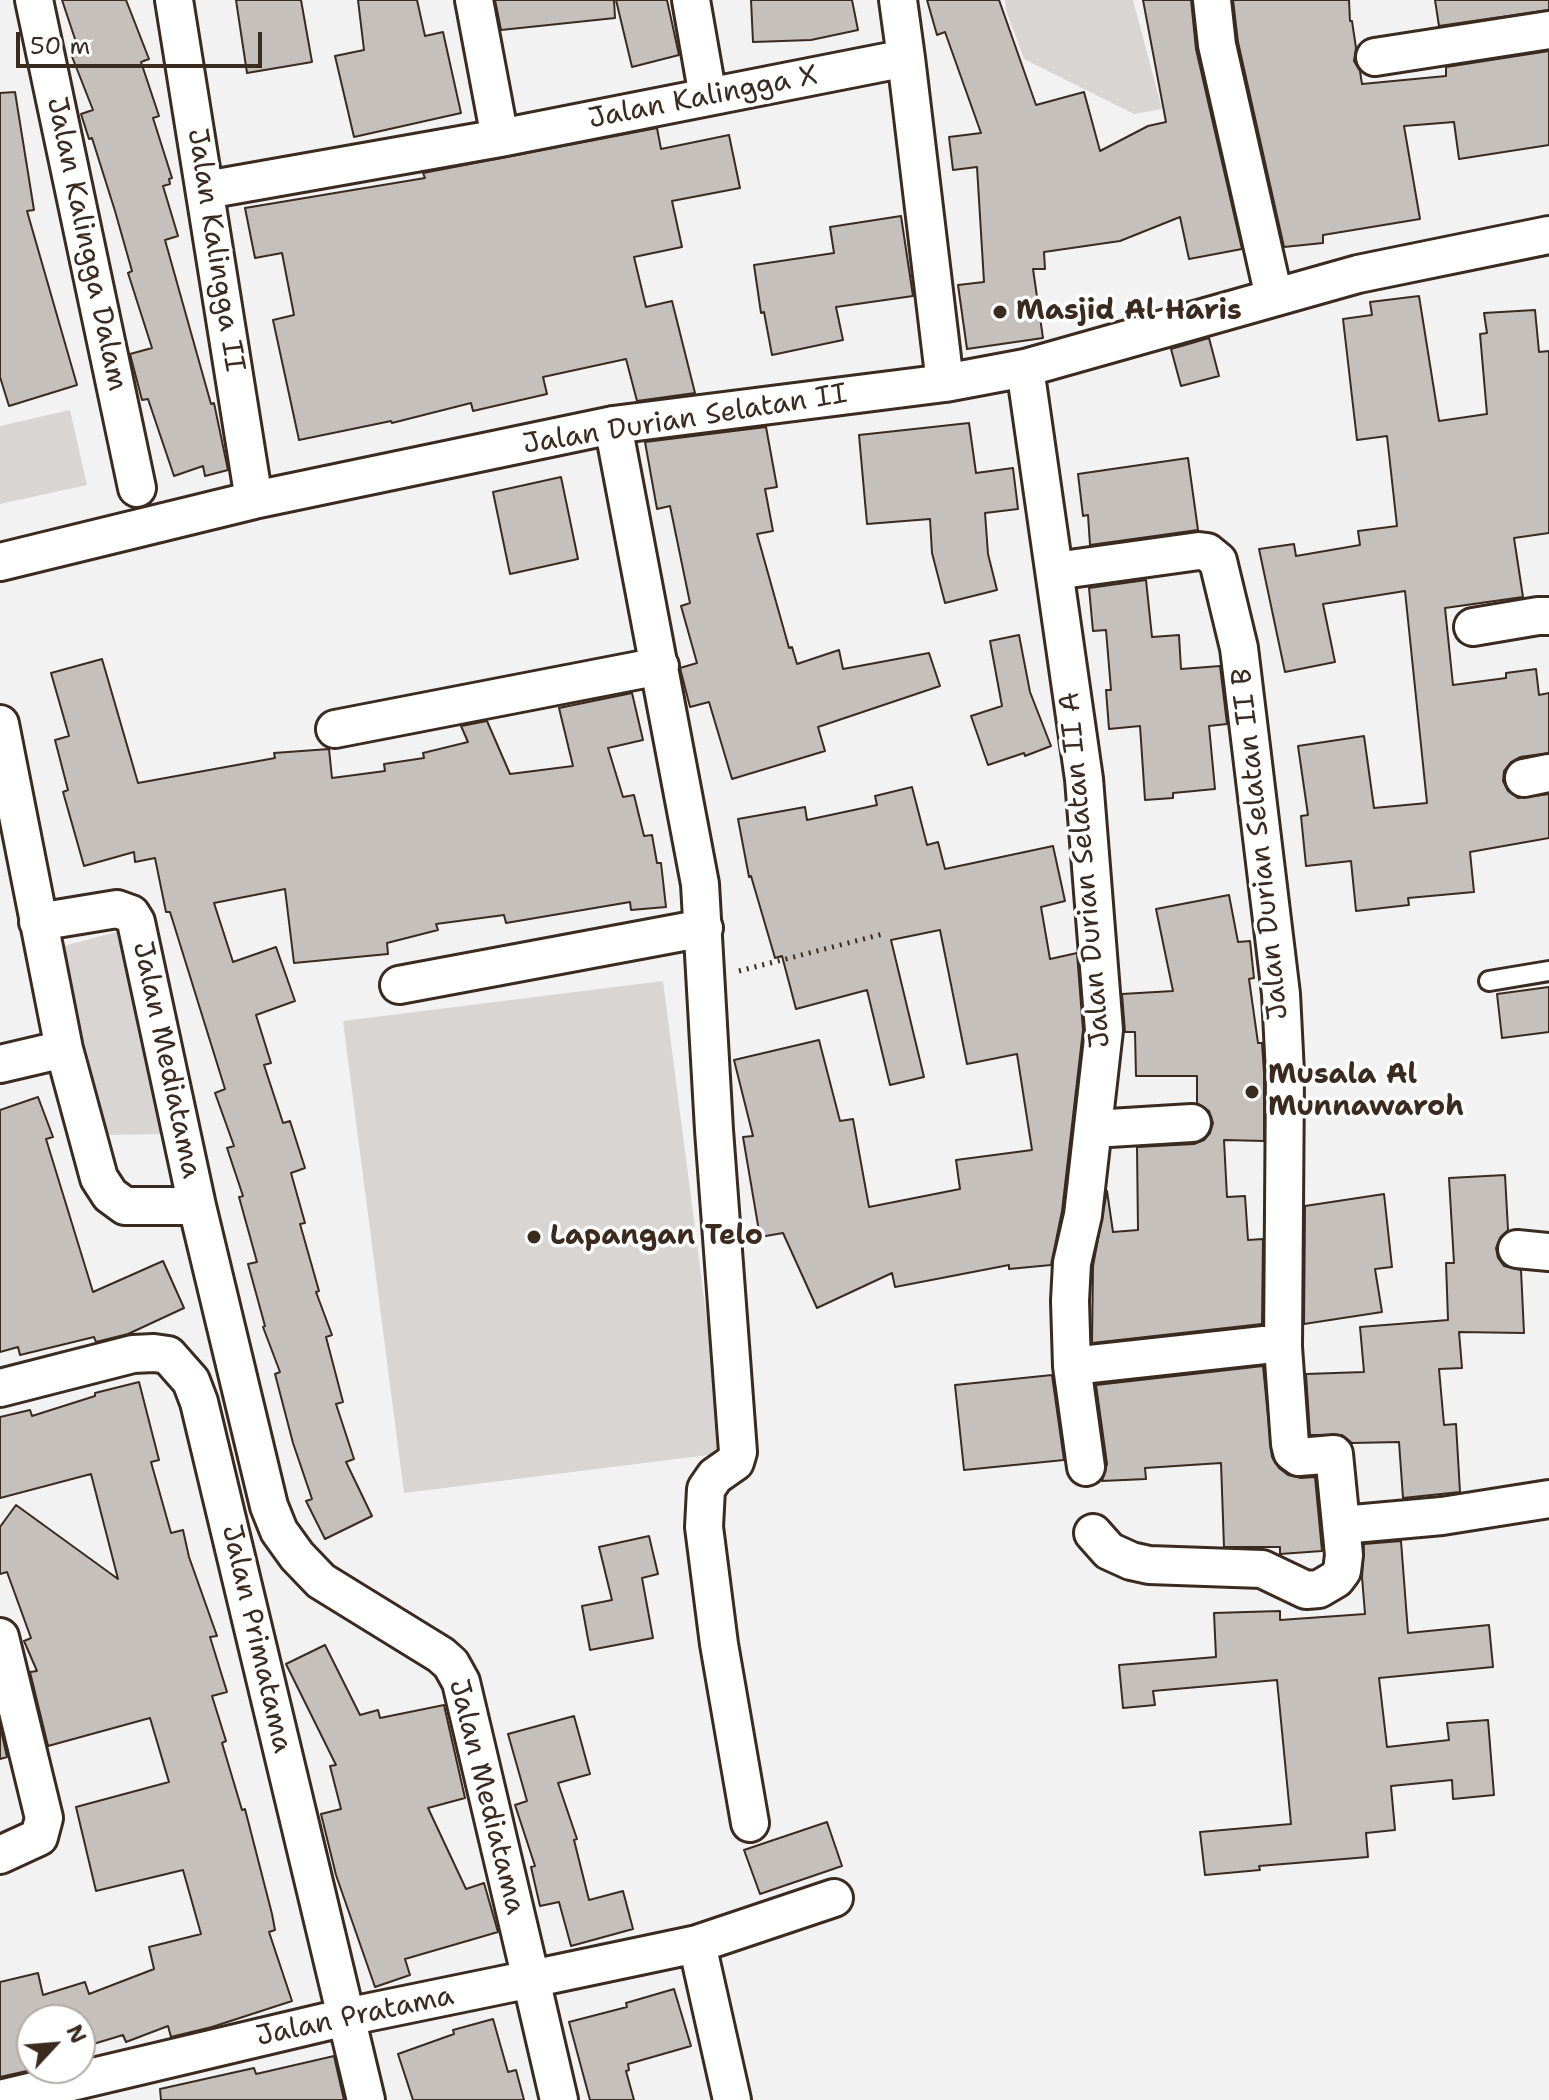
<!DOCTYPE html>
<style>
body{margin:0}
#map{position:relative;width:1549px;height:2100px;overflow:hidden;background:#f3f2f2;font-family:"Shantell Sans",sans-serif}
canvas{display:block}
.north{position:absolute;left:16px;top:2004px;width:80px;height:80px;box-sizing:border-box;background:#fff;border:2px solid #b1aaa5;border-radius:50%;rotate:64deg;font-size:22px;font-weight:700;line-height:32px;text-align:center;color:#3b2a1e}
.north::after{content:'';display:block;margin:auto;width:28px;height:36px;background:#3b2a1e;clip-path:polygon(50% 0,100% 100%,50% 72%,0 100%)}
.scale{position:absolute;left:16px;top:32px;width:246px;height:36px;box-sizing:border-box;border:4px solid #3b2a1e;border-top:0;padding-left:10px;font-size:24px;line-height:28px;white-space:nowrap;color:#3b2a1e;-webkit-text-stroke:6px #fff;paint-order:stroke}
</style>
<div id="map">
<canvas width="1549" height="2100"></canvas>
<div class="north">N</div>
<div class="scale">50 m</div>
</div>
<script>
const g = document.querySelector('canvas').getContext('2d');
g.lineJoin = 'round';
function paint(path, color) { g.fillStyle = color; g.fill(path, 'evenodd'); }
const toPath = rows => new Path2D(rows.map(r => 'M' + r).join(''));
function strokePath(path, color, width, dash) { g.strokeStyle = color; g.lineWidth = width; g.lineCap = dash ? 'butt' : 'round'; g.setLineDash(dash || []); g.stroke(path); }
function label(font, color, halo, rows, align = 'center') {
  g.font = font + ' "Shantell Sans",sans-serif'; g.lineWidth = 7; g.setLineDash([]); g.textBaseline = 'middle'; g.strokeStyle = halo; g.fillStyle = color; for (const [text, x, y, turn = 0] of rows) {
    g.save(); g.translate(x, y); g.rotate((+turn || 0) * Math.PI / 180); g.textAlign = isNaN(turn) ? turn : align; if (halo) g.strokeText(text, 0, 0); g.fillText(text, 0, 0); g.restore();
  }
}
const green = toPath([
 [1005,0,1133,0,1162,109,1134,114,1024,59,1006,10],
 [70,410,87,485,0,504,0,426],
 [120,931,163,1134,108,1135,60,947],
 [663,981,724,1453,404,1493,343,1021]
]);
const building = toPath([
 [62,0,126,0,149,59,141,62,159,116,153,118,172,178,169,179,170,184,163,186,178,236,165,240,211,404,214,403,228,470,205,476,203,466,174,476,148,399,142,400,130,354,152,348,128,273,132,271,115,211,92,138,89,139,81,114,93,110,71,54,79,51,62,0],
 [236,0,301,0,312,62,247,73,236,0],
 [358,0,417,0,425,36,443,32,461,113,354,137,335,56,364,50,358,0],
 [495,0,614,0,615,18,501,30,495,0],
 [616,0,667,0,679,55,632,67,616,0],
 [751,0,852,0,858,30,811,40,753,42,751,0],
 [927,0,999,0,1036,105,1084,92,1100,151,1148,126,1166,122,1143,0,1191,0,1196,49,1242,249,1189,259,1180,217,1120,241,1044,252,1045,269,1033,269,1043,338,967,349,958,285,984,282,977,167,953,170,949,137,981,133,945,32,937,35,927,0],
 [1233,0,1349,0,1350,21,1352,21,1356,48,1354,61,1360,71,1362,84,1446,76,1446,67,1549,51,1549,145,1459,159,1454,122,1404,126,1420,219,1323,235,1323,243,1284,247,1238,42,1233,0],
 [1435,0,1549,0,1549,10,1439,26,1435,0],
 [15,92,34,210,27,211,77,385,9,406,0,377,0,93,15,92],
 [657,128,661,149,729,135,740,188,672,201,682,247,634,257,646,307,672,301,695,393,637,401,626,359,543,377,547,394,473,411,471,403,392,423,391,421,299,440,273,320,294,315,282,253,255,258,245,208,425,178,423,173,657,128],
 [901,216,913,296,836,307,843,340,772,355,764,312,761,313,754,265,834,253,830,227,901,216],
 [1419,296,1439,421,1487,414,1480,334,1487,333,1484,313,1535,310,1539,352,1549,351,1549,533,1514,538,1523,597,1445,608,1453,685,1506,678,1506,673,1536,669,1539,695,1549,693,1549,753,1520,757,1511,762,1504,771,1503,781,1508,791,1518,798,1549,794,1549,838,1470,852,1474,892,1408,898,1409,905,1356,911,1351,861,1306,866,1301,816,1308,815,1298,746,1364,736,1374,808,1427,803,1405,591,1323,604,1335,662,1285,672,1259,549,1294,544,1296,556,1360,545,1358,531,1397,526,1387,436,1357,440,1343,319,1372,315,1370,302,1419,296],
 [1209,338,1219,376,1181,386,1171,349,1209,338],
 [969,423,976,473,1013,468,1018,509,985,513,988,554,997,590,945,603,932,553,930,519,867,524,859,435,969,423],
 [766,427,777,487,765,489,773,531,757,534,789,648,792,647,797,664,839,650,843,669,929,653,940,686,818,727,825,751,732,779,709,702,690,707,680,668,697,663,681,606,690,603,670,506,657,509,645,442,766,427],
 [1188,458,1198,530,1090,545,1088,515,1083,516,1078,474,1188,458],
 [561,477,578,559,510,574,493,492,561,477],
 [1146,580,1152,637,1179,635,1181,669,1220,666,1227,724,1209,726,1215,789,1173,793,1173,798,1145,800,1140,726,1109,729,1106,690,1111,690,1106,630,1093,631,1089,588,1146,580],
 [1019,635,1030,692,1051,746,1025,756,1024,753,988,765,971,716,1002,706,990,641,1019,635],
 [102,659,138,783,275,758,274,753,329,749,332,778,385,771,384,764,424,758,423,753,468,742,461,726,487,721,510,774,573,766,559,708,632,693,643,740,608,748,623,797,634,795,644,836,652,835,657,863,661,863,666,907,631,910,630,902,506,923,504,915,436,924,438,930,387,943,388,954,294,963,285,889,214,903,233,962,276,947,295,1001,256,1015,271,1063,264,1065,283,1123,290,1121,305,1168,291,1173,305,1223,300,1224,319,1291,316,1292,332,1335,326,1337,343,1402,336,1404,354,1459,346,1462,372,1516,325,1539,306,1501,312,1499,293,1443,275,1374,280,1372,263,1327,265,1326,248,1264,257,1262,239,1197,243,1196,227,1148,234,1146,215,1093,225,1089,170,912,166,912,155,858,135,862,134,852,84,866,63,792,68,790,55,740,69,736,51,673,102,659],
 [912,787,927,845,938,842,945,869,1053,846,1065,901,1041,907,1050,959,1077,953,1083,1030,1062,1211,1051,1265,1009,1269,1009,1265,895,1287,892,1273,817,1308,783,1233,760,1237,743,1137,753,1136,734,1060,819,1040,840,1121,853,1119,869,1207,960,1189,956,1160,1032,1150,1017,1054,967,1064,940,930,891,940,924,1077,890,1085,867,990,796,1009,782,956,775,958,751,876,749,877,738,819,805,807,807,820,877,805,875,796,912,787],
 [1229,895,1238,942,1250,941,1254,978,1249,979,1258,1043,1262,1043,1264,1073,1264,1141,1224,1140,1227,1197,1245,1196,1248,1240,1263,1239,1262,1324,1092,1343,1093,1266,1107,1191,1113,1232,1138,1230,1137,1147,1194,1144,1204,1140,1210,1133,1213,1123,1209,1111,1197,1103,1197,1076,1136,1076,1135,1032,1125,1032,1122,994,1173,991,1156,909,1229,895],
 [1549,987,1549,1032,1502,1038,1497,994,1549,987],
 [38,1097,53,1137,46,1139,93,1292,163,1261,184,1308,128,1334,96,1342,94,1337,20,1355,18,1347,0,1352,0,1110,38,1097],
 [1505,1175,1508,1230,1500,1238,1496,1248,1498,1258,1504,1266,1521,1270,1524,1333,1459,1332,1462,1368,1439,1369,1444,1425,1456,1424,1460,1492,1403,1498,1399,1442,1352,1443,1342,1435,1310,1435,1306,1374,1364,1372,1360,1327,1448,1320,1446,1263,1454,1263,1449,1178,1505,1175],
 [1384,1194,1392,1267,1375,1269,1382,1312,1304,1324,1305,1206,1384,1194],
 [1263,1366,1272,1457,1279,1468,1288,1475,1301,1478,1315,1477,1322,1551,1280,1554,1280,1547,1224,1547,1221,1463,1145,1468,1146,1479,1102,1481,1107,1464,1096,1385,1263,1366],
 [1052,1375,1064,1460,964,1470,955,1385,1052,1375],
 [139,1382,159,1460,151,1462,171,1533,183,1530,189,1557,217,1636,210,1637,227,1692,212,1696,226,1741,222,1743,242,1810,245,1809,272,1914,275,1930,269,1932,292,2001,212,2027,171,2037,168,2026,126,2042,123,2035,80,2048,80,2020,32,2020,32,2068,40,2068,0,2077,0,1982,38,1973,43,1995,85,1982,89,1994,154,1969,149,1947,201,1934,183,1870,96,1891,76,1807,169,1782,150,1718,48,1746,30,1672,37,1671,24,1641,31,1638,7,1572,0,1574,0,1527,16,1505,118,1579,91,1474,0,1498,0,1417,30,1410,32,1416,95,1396,95,1393,139,1382],
 [649,1536,658,1574,642,1578,653,1638,590,1650,582,1606,612,1600,599,1547,649,1536],
 [1401,1541,1408,1633,1489,1625,1493,1667,1379,1678,1387,1747,1449,1740,1447,1723,1488,1720,1494,1795,1453,1799,1452,1780,1391,1786,1395,1830,1366,1833,1368,1857,1259,1866,1260,1870,1205,1875,1200,1832,1291,1824,1277,1680,1153,1691,1155,1705,1123,1708,1119,1665,1216,1657,1214,1613,1280,1611,1280,1620,1365,1614,1362,1577,1364,1544,1401,1541],
 [325,1645,360,1715,378,1710,380,1718,444,1705,465,1798,428,1808,466,1889,484,1883,498,1932,405,1959,410,1975,375,1987,336,1875,321,1814,341,1809,330,1766,336,1765,286,1664,325,1645],
 [574,1716,590,1774,558,1783,577,1839,574,1840,589,1900,623,1891,633,1929,571,1946,559,1902,540,1906,531,1867,535,1866,515,1805,527,1801,508,1734,574,1716],
 [0,1726,7,1757,0,1759,0,1726],
 [827,1822,842,1866,760,1894,744,1850,827,1822],
 [674,1989,691,2046,628,2064,629,2070,626,2071,634,2100,590,2100,569,2022,627,2007,626,2003,674,1989],
 [493,2019,508,2072,516,2070,524,2100,413,2100,398,2054,454,2034,453,2030,493,2019],
 [334,2056,344,2100,161,2100,160,2089,254,2068,256,2074,334,2056]
]);
const path = toPath([
 [739,971,883,934]
]);
const lane = toPath([
 [1489,981,1549,971]
]);
const street = toPath([
 [34,0,137,488],
 [174,0,254,500],
 [474,0,500,138],
 [691,0,708,97],
 [1212,0,1217,45,1274,297],
 [1375,57,1549,30],
 [906,58,945,383],
 [206,190,500,138,906,58,898,0],
 [1025,368,1084,779,1104,1030,1083,1215,1072,1263,1070,1301,1072,1366,1086,1467],
 [613,425,700,884,714,1130,738,1452,735,1462,715,1476,706,1489,704,1527,719,1644,750,1823],
 [0,562,254,500,613,425,945,383,1025,368,1358,274,1549,235],
 [1055,571,1199,551,1207,552,1218,561,1239,648,1281,994,1285,1073,1283,1347,1290,1444,1292,1452,1299,1457,1334,1454,1344,1555,1342,1571,1336,1579,1319,1589,1306,1590,1262,1569,1149,1565,1131,1561,1109,1551,1093,1533],
 [1473,627,1538,616,1549,616],
 [0,724,64,1049,99,1178,110,1195,125,1206,197,1206],
 [335,729,660,666],
 [1524,778,1549,773],
 [38,922,117,909,131,914,136,922,197,1206,269,1506,279,1531,297,1556,321,1581,441,1655,451,1664,461,1682,531,1979,697,1944,834,1898],
 [399,985,704,928],
 [0,1064,64,1049],
 [1093,1129,1192,1123],
 [1517,1249,1549,1252],
 [1072,1366,1264,1345],
 [0,1388,133,1354,154,1353,168,1355,191,1381,199,1402,366,2100],
 [1342,1525,1442,1516,1549,1499],
 [0,1637,44,1818,39,1837,0,1855],
 [697,1944,732,2100],
 [0,2099,346,2017,531,1979,559,2100]
]);
const markers = [
 [1000,312,8,"#3b2a1e"],
 [1252,1092,8,"#3b2a1e"],
 [534,1237,8,"#3b2a1e"]
];
const streetNames = [
 ["Jalan Kalingga X",703,98,-11],
 ["Jalan Kalingga Dalam",86,244,78],
 ["Jalan Kalingga II",215,250,81],
 ["Jalan Durian Selatan II",685,420,-9],
 ["Jalan Durian Selatan II B",1261,844,-96],
 ["Jalan Durian Selatan II A",1086,870,-95],
 ["Jalan Mediatama",166,1060,78],
 ["Jalan Primatama",256,1639,77],
 ["Jalan Mediatama",486,1797,76],
 ["Jalan Pratama",355,2017,-12]
];
const poiNames = [
 ["Masjid Al Haris",1016,312],
 ["Musala Al",1268,1076],
 ["Munnawaroh",1268,1108],
 ["Lapangan Telo",550,1237]
];
paint(green, '#d8d5d2');
paint(building, '#c6c0bd');
strokePath(building, '#3b2a1e', 2);
strokePath(lane, '#3b2a1e', 24);
strokePath(street, '#3b2a1e', 42);
strokePath(path, '#3b2a1e', 5, [2, 6]);
strokePath(lane, '#fff', 18);
strokePath(street, '#fff', 36);
for (const [x, y, r, color] of markers) { const dot = new Path2D(); dot.arc(x, y, r, 0, 2 * Math.PI); g.fillStyle = color; g.fill(dot); strokePath(dot, '#fff', 3); }
label('28px', '#3b2a1e', '#fff', streetNames);
label('bold 28px', '#3b2a1e', '#fff', poiNames, 'left');
</script>
